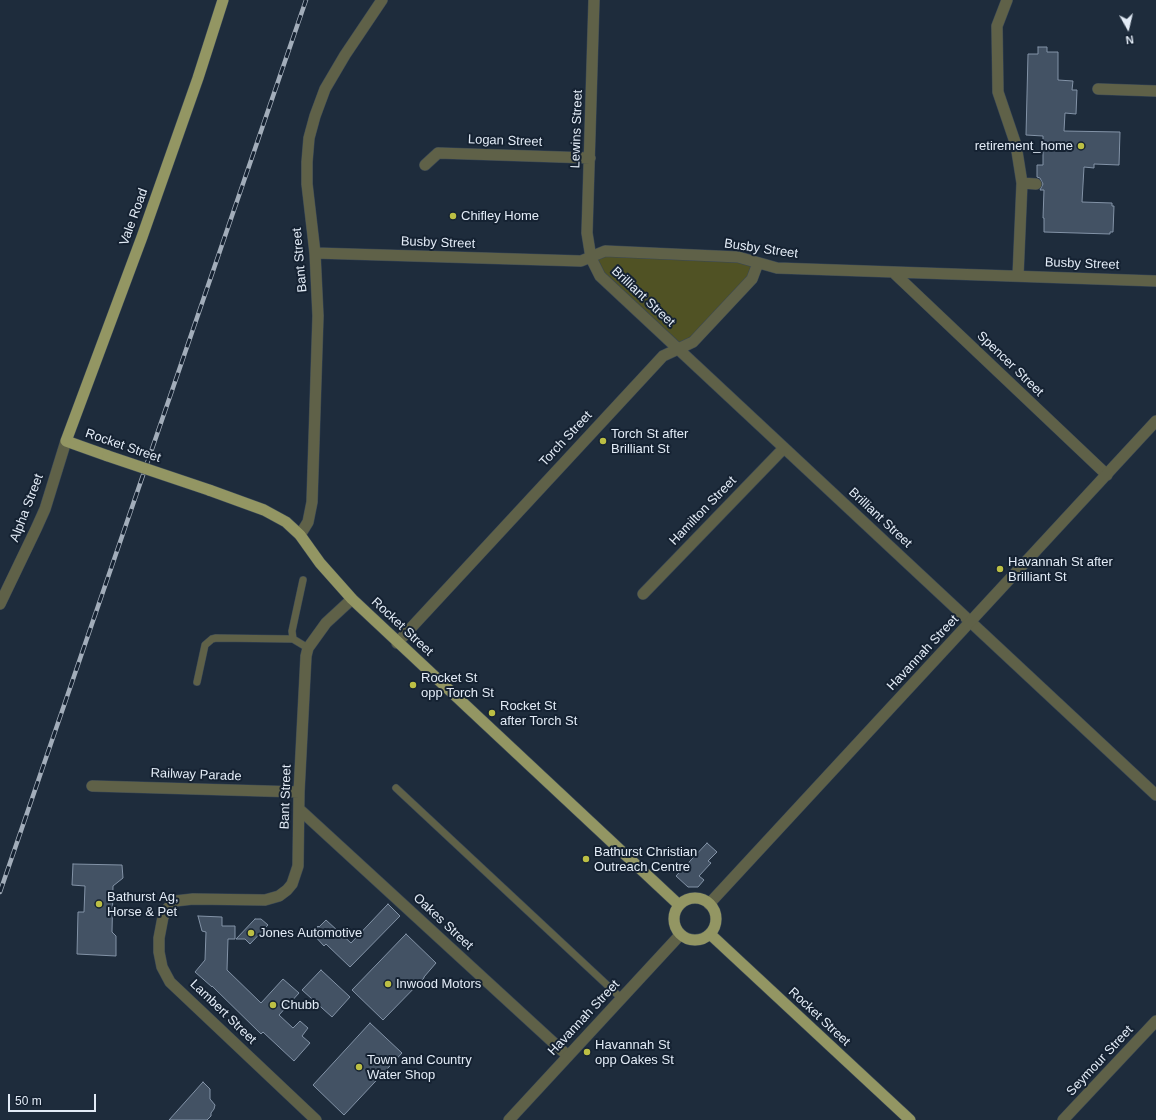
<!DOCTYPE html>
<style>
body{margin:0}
#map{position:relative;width:1156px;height:1120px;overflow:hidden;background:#1e2c3c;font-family:Helvetica,sans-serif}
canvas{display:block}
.north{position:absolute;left:1108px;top:8px;width:40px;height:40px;-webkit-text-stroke:3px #152232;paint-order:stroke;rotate:172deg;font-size:11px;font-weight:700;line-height:16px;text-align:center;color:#e2ebf6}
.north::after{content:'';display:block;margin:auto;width:14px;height:18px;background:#e2ebf6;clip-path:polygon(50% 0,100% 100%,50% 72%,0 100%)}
.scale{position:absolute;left:8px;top:1094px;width:88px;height:18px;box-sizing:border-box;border:2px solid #e2ebf6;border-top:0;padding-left:5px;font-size:12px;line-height:14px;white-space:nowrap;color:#e2ebf6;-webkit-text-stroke:3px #152232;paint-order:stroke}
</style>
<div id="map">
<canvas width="1156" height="1120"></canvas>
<div class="north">N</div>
<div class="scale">50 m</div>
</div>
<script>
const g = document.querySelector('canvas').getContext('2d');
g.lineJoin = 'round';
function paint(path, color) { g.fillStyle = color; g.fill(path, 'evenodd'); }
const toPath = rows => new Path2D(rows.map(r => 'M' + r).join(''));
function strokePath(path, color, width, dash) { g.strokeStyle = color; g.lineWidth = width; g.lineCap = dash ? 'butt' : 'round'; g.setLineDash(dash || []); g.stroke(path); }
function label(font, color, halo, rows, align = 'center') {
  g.font = font + ' Helvetica,sans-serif'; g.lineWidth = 4; g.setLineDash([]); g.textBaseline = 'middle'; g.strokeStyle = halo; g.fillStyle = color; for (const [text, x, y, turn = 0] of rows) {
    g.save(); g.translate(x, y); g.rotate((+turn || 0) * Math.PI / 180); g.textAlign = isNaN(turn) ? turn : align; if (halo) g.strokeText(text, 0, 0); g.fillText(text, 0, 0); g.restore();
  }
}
const green = toPath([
 [605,251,758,263,752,279,678,348,607,284,591,258]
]);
const building = toPath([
 [1038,47,1047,47,1047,52,1058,52,1058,80,1073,81,1072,90,1077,90,1076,114,1065,113,1064,131,1120,132,1119,165,1094,164,1094,168,1084,167,1082,202,1112,203,1112,206,1114,206,1113,232,1110,232,1110,234,1044,232,1044,218,1043,218,1044,190,1040,190,1043,184,1040,178,1037,177,1037,165,1043,165,1043,136,1026,135,1028,54,1038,54,1038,47],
 [707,843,717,852,708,861,711,863,699,876,704,880,698,887,688,887,676,876,707,843],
 [73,864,122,865,123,878,113,886,112,932,116,936,116,956,77,954,78,912,84,912,85,886,72,885,73,864],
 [388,904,400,916,350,967,326,944,324,946,312,933,318,926,319,927,326,920,351,943,388,904],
 [198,916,222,917,222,926,235,926,235,939,228,939,227,970,261,1003,283,979,299,993,279,1015,293,1028,300,1021,308,1028,302,1036,310,1043,294,1061,263,1032,261,1034,212,986,212,987,195,972,205,960,206,932,202,931,198,916],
 [255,919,261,919,268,925,250,944,245,939,236,939,255,919],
 [406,934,436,963,424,977,424,978,383,1020,352,990,406,934],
 [321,970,350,997,332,1017,302,990,321,970],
 [370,1023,402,1053,344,1115,313,1085,370,1023],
 [203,1082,210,1089,210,1099,215,1105,214,1109,211,1113,211,1116,207,1120,169,1120,203,1082]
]);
const service = toPath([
 [303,580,292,631,293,639,308,648],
 [197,682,205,645,212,639,216,638,293,639],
 [396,788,621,998]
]);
const minor = toPath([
 [594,0,587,233,591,258,600,276,1156,795],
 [1007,0,997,26,998,92,1016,145,1022,183,1018,276],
 [1098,89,1156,91],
 [425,165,438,153,590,158],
 [1022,183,1036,184],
 [315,253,581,261,605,251,738,257,777,268,1156,281],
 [894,273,1107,475],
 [300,535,308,522,312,502,318,316,315,253,307,184,307,162,309,138,315,116,325,89,345,55,382,0],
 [643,594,784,448],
 [0,604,36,529,45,509,66,441],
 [397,643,663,356,693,342,752,279,758,263],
 [92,786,299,792],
 [299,809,568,1056],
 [316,1120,170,982,162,967,159,952,159,938,163,917,168,908,175,901,193,899,265,900,279,896,287,890,292,884,298,866,299,792,306,656,308,648,326,623,352,599],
 [1063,1120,1156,1021]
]);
const tertiary = toPath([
 [709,904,1156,421],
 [509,1120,680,935]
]);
const primary = toPath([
 [108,456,66,441,142,237,198,78,223,0],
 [209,490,264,510,286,522,300,535,320,563,352,599,679,905],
 '674 919a21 21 0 1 1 42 0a21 21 0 1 1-42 0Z',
 [710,934,910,1120]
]);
const rail = toPath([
 [0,892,306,0]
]);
const primaryBridge = toPath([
 [108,456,209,490]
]);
const markers = [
 [1081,146,4,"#bcbf44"],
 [453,216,4,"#bcbf44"],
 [603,441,4,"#bcbf44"],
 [1000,569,4,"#bcbf44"],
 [413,685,4,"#bcbf44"],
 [492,713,4,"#bcbf44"],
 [586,859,4,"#bcbf44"],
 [99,904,4,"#bcbf44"],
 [251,933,4,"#bcbf44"],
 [388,984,4,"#bcbf44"],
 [273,1005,4,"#bcbf44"],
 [587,1052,4,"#bcbf44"],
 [359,1067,4,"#bcbf44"]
];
const streetNames = [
 ["Lewins Street",577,129,-88],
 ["Logan Street",505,141,2],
 ["Vale Road",134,217,-70],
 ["Busby Street",438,243,2],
 ["Busby Street",761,249,8],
 ["Bant Street",300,260,-95],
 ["Busby Street",1082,264,2],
 ["Brilliant Street",643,297,43],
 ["Spencer Street",1010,364,44],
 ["Torch Street",566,439,-47],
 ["Rocket Street",123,446,19],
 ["Alpha Street",27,508,-69],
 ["Hamilton Street",703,511,-46],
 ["Brilliant Street",880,518,43],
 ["Rocket Street",402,627,43],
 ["Havannah Street",923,653,-47],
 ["Railway Parade",196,775,2],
 ["Bant Street",286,797,-88],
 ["Oakes Street",443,922,43],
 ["Lambert Street",223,1012,44],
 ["Rocket Street",819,1017,43],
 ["Havannah Street",584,1018,-47],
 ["Seymour Street",1100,1061,-47]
];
const poiNames = [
 ["retirement_home",1073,146,"right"],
 ["Chifley Home",461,216],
 ["Torch St after",611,434],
 ["Brilliant St",611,449],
 ["Havannah St after",1008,562],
 ["Brilliant St",1008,577],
 ["Rocket St",421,678],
 ["opp Torch St",421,693],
 ["Rocket St",500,706],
 ["after Torch St",500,721],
 ["Bathurst Christian",594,852],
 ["Outreach Centre",594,867],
 ["Bathurst Ag,",107,897],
 ["Horse & Pet",107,912],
 ["Jones Automotive",259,933],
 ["Inwood Motors",396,984],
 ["Chubb",281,1005],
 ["Havannah St",595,1045],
 ["opp Oakes St",595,1060],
 ["Town and Country",367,1060],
 ["Water Shop",367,1075]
];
paint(green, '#505224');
paint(building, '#435264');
strokePath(building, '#8393a7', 1);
strokePath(service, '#394756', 8);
strokePath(minor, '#394756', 12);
strokePath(tertiary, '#394756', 12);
strokePath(primary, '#394756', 12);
strokePath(service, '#5f6148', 7);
strokePath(minor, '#5f6148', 11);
strokePath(tertiary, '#5f6148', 11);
strokePath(primary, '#939663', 11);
strokePath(rail, '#a2adba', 4.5);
strokePath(rail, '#152232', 3, [9]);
strokePath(primaryBridge, '#394756', 12, []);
strokePath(primaryBridge, '#939663', 11);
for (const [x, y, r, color] of markers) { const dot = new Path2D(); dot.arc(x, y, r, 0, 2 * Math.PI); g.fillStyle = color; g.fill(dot); strokePath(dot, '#152232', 1.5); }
label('13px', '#e2ebf6', '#152232', streetNames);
label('13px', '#e2ebf6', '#152232', poiNames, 'left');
</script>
